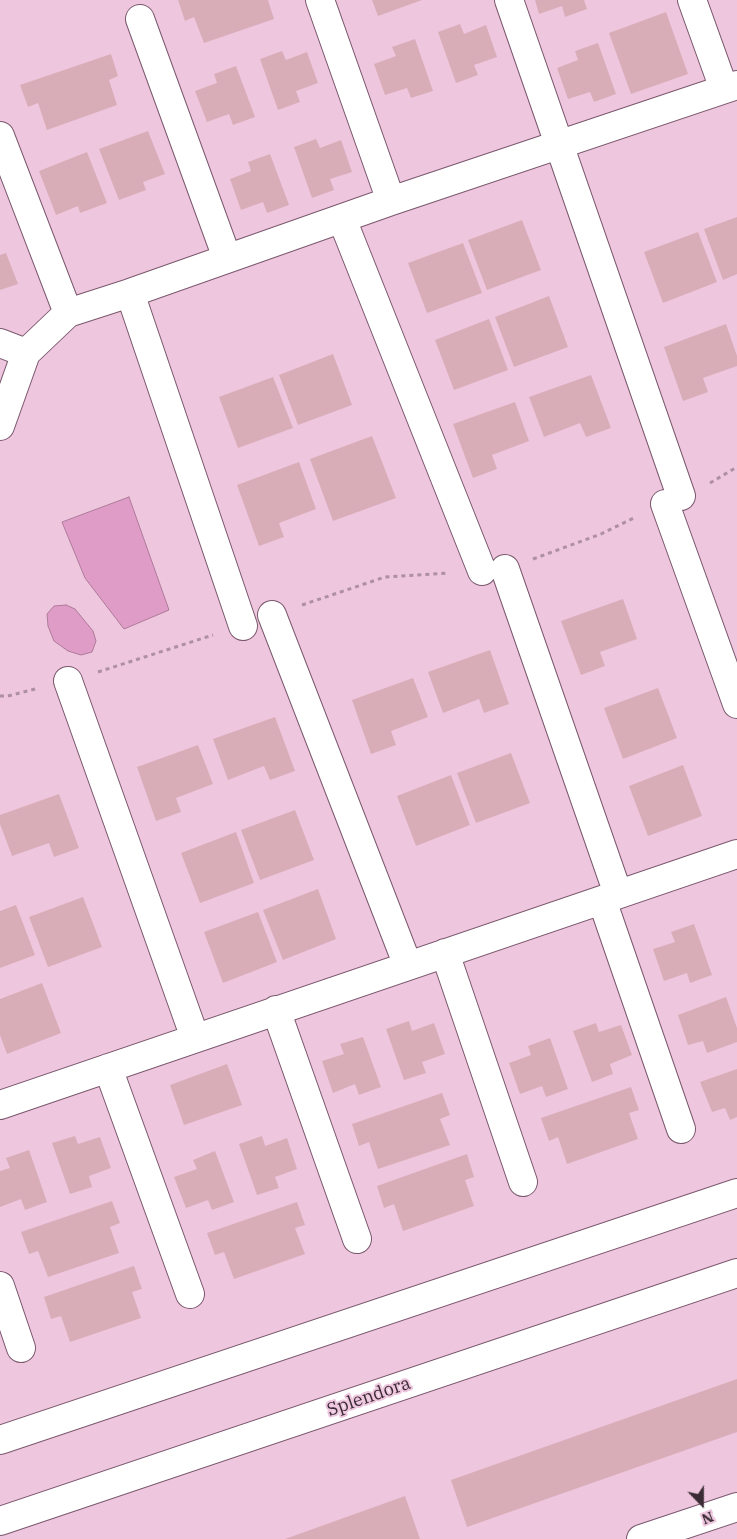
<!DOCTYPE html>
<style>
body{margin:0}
#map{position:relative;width:737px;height:1539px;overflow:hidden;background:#eec6de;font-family:"IBM Plex Serif",serif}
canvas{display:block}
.north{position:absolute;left:677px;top:1479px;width:50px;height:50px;-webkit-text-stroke:4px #eec6de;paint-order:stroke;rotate:158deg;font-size:14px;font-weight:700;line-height:20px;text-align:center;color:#3a2b34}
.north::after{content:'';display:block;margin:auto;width:18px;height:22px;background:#3a2b34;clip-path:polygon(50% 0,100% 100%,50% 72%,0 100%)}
</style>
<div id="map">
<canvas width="737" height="1539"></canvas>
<div class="north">N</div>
</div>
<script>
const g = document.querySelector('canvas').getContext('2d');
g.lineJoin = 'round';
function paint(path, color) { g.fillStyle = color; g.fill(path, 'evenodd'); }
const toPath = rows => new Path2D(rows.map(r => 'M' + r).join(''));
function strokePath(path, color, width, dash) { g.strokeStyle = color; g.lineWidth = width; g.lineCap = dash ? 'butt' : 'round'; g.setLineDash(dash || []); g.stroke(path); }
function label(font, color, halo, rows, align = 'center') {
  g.font = font + ' "IBM Plex Serif",serif'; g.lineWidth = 4; g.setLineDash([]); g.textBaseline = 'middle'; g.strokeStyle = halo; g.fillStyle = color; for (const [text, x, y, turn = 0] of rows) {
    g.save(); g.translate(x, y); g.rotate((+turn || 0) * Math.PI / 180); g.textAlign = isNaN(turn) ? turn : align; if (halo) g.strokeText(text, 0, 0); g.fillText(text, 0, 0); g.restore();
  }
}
const water = toPath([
 [129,497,169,610,124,629,85,578,62,522,129,497],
 [66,605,75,609,93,631,96,641,92,652,81,655,68,651,54,641,48,626,47,614,54,606,66,605]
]);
const building = toPath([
 [178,0,268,0,274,19,204,43,194,17,185,21],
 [372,0,422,0,378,16],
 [535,0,584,0,587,9,565,17,562,6,539,14],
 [666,12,688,74,631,94,609,33],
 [460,24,464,34,486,25,497,57,474,65,478,75,456,83,438,32],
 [415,39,433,91,411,98,407,88,385,95,374,64,396,56,392,47],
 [598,43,616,94,594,102,590,92,568,99,557,68,578,60,575,51],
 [282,51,286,60,307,52,318,83,296,91,300,102,278,110,260,59],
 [111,54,118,76,109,80,117,105,47,130,38,103,28,107,20,85],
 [236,66,255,117,233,125,229,114,207,122,195,91,217,83,214,74],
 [148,131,165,174,143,182,146,190,119,200,99,149],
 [316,139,320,148,341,140,352,172,330,179,334,190,312,198,294,147],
 [87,152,107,203,80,213,78,206,56,215,39,171],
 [270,154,289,205,267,213,263,202,241,210,230,179,251,171,248,162],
 [737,217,737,274,723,280,704,229],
 [522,220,541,270,487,290,468,240],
 [698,232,717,282,663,303,644,252],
 [463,243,482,293,427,313,408,263],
 [6,253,18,284,0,290,0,255],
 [549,296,568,347,514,367,495,317],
 [489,319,508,370,454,390,435,340],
 [726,324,737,356,737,366,703,378,708,392,683,401,664,347],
 [333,354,352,405,298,425,279,375],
 [591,375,611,428,586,437,580,423,544,437,529,397],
 [273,377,293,428,238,448,219,397],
 [515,402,529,441,492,455,497,469,473,478,453,424],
 [372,436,396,498,333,521,310,459],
 [299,462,316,509,279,523,284,537,259,546,237,485],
 [623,599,637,639,600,652,605,666,581,675,561,621],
 [490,650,509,704,484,713,479,699,443,713,428,672],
 [413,678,428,717,391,731,396,745,371,754,352,700],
 [658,688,677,738,623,759,604,708],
 [275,717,295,771,270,780,264,766,228,780,213,739],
 [198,745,213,784,176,798,181,812,156,821,137,767],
 [511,753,530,803,476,823,457,773],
 [683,765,702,816,648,836,629,786],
 [451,775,470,825,416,846,397,796],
 [59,794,79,848,54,857,49,843,12,856,0,824,0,815],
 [295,810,314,860,260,880,241,830],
 [236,832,254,883,200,903,181,853],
 [318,889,336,939,283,960,263,910],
 [83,897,102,947,48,967,29,917],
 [16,905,35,955,0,968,0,911],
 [258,912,277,962,223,983,204,932],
 [694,924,712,975,690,983,687,973,664,981,653,949,675,942,671,932],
 [42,983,61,1033,7,1054,0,1035,0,999],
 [726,997,737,1028,737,1042,707,1053,703,1041,688,1045,678,1015],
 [409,1021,412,1031,434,1023,445,1054,422,1062,426,1073,404,1080,386,1029],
 [596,1023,599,1032,621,1025,632,1055,610,1064,613,1074,592,1082,573,1031],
 [363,1037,381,1087,359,1095,355,1084,333,1093,322,1061,344,1054,340,1044],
 [550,1038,568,1089,546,1097,542,1086,520,1094,509,1063,531,1055,528,1046],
 [227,1064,242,1105,184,1125,170,1085],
 [737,1069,737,1117,730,1120,725,1108,712,1112,700,1082],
 [631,1087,639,1110,629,1113,638,1139,567,1164,558,1137,549,1141,541,1118],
 [442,1093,450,1115,440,1119,450,1145,378,1169,369,1142,359,1146,352,1124],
 [75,1136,78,1144,100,1137,111,1168,89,1176,92,1187,70,1194,52,1143],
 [262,1136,265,1146,287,1138,297,1169,275,1177,279,1188,257,1195,239,1144],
 [29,1150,47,1202,25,1210,21,1199,0,1207,0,1171,10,1168,6,1158],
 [215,1151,234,1202,212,1210,208,1200,186,1208,174,1177,197,1169,193,1160],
 [467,1154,474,1177,465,1180,474,1206,403,1231,394,1204,384,1208,377,1186],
 [112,1201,120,1223,110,1227,119,1253,48,1277,38,1251,29,1254,21,1232],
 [297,1202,305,1225,295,1228,305,1254,234,1279,224,1252,215,1255,207,1233],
 [134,1266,142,1289,132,1292,141,1318,70,1342,61,1316,51,1319,44,1297],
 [737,1379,737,1432,467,1527,451,1480],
 [405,1496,420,1539,285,1539]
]);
const path = toPath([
 [710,483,737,467],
 [533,559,601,534,636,517],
 [302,605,385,577,449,573],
 [98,672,213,635],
 [0,696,8,696,39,688]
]);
const minor = toPath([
 [320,0,391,201],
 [509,0,681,496],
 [692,0,724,89],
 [140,19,227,258],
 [0,136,68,313],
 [342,219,482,571],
 [130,293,243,626],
 [0,343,26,353],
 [0,426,26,353,68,313,130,293,391,201,737,85],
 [665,504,737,704],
 [505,569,618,894],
 [272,615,408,966],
 [68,681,195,1038],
 [602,900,681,1129],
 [445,953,523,1182],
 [276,1010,357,1239],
 [108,1068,190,1294],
 [0,1105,737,854],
 [0,1286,21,1348],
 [0,1440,737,1193],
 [0,1521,737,1273],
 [641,1539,737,1507]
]);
const streetNames = [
 ["Splendora",369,1397,-19]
];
paint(water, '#df9cc6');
strokePath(water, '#ae7a9a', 1);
paint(building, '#d9adb8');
strokePath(minor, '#7a586d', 30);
strokePath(path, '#af8fa2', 3, [4, 4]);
strokePath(minor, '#fff', 28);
label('18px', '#3a2b34', '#eec6de', streetNames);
</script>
